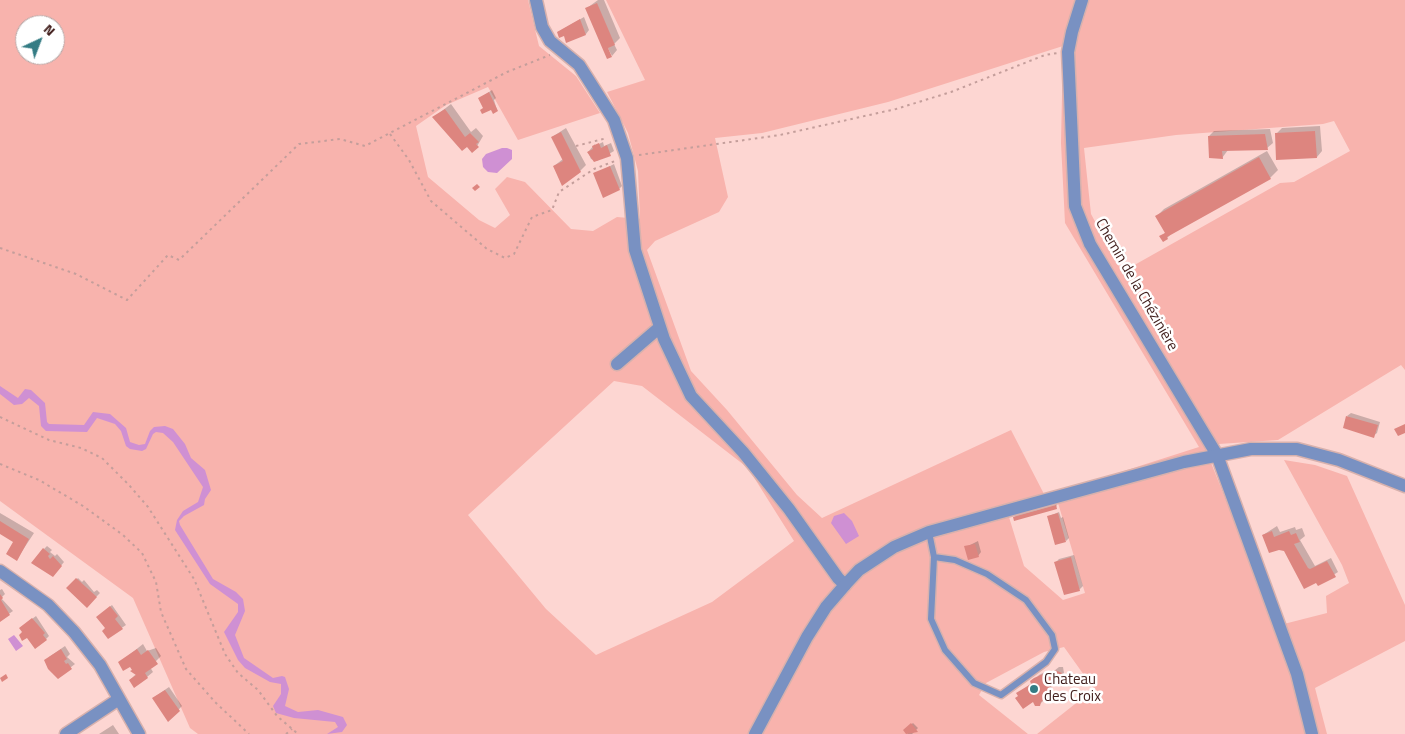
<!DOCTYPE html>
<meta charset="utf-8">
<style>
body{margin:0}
#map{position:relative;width:1405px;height:734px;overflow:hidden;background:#fdd6d2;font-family:"Titillium Web",sans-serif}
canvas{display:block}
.north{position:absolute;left:15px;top:15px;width:50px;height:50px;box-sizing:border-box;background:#fff;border:1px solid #b3a5a4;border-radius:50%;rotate:43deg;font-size:14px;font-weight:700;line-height:20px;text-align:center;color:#401d1b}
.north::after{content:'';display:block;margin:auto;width:18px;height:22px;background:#347c84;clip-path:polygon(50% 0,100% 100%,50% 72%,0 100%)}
</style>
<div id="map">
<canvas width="1405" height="734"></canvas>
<div class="north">N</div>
</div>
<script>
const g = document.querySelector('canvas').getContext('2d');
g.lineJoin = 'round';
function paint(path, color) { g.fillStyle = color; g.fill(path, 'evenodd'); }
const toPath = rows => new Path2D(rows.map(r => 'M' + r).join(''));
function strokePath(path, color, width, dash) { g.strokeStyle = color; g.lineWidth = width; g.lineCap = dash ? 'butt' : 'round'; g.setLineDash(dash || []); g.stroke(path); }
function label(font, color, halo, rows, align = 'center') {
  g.font = font + ' "Titillium Web",sans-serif'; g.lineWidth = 5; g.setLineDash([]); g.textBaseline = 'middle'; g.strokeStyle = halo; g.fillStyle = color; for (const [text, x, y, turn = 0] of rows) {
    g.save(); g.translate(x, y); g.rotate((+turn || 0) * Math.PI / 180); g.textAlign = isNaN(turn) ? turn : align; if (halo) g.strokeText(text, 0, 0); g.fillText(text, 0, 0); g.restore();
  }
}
const green = toPath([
 [0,0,528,0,539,46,576,76,600,113,518,140,488,87,446,105,416,126,428,177,479,220,495,228,510,215,495,189,507,177,525,182,571,229,593,231,617,217,640,219,638,171,628,133,607,92,645,80,606,0,1405,0,1405,370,1401,365,1278,440,1204,445,1276,626,1327,613,1326,596,1349,583,1342,565,1284,460,1315,465,1347,476,1405,605,1405,641,1315,688,1327,734,1037,734,1094,689,1064,647,1044,652,986,683,979,695,1028,734,198,734,190,728,133,598,0,501],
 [25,25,55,25,55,55,25,55],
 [1063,46,1061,143,1065,223,1199,447,1055,493,1085,593,1063,600,1024,566,1005,504,1044,494,1011,430,822,518,797,495,727,410,691,371,647,250,655,241,719,212,728,197,715,138,762,133,888,102],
 [1334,121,1350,151,1294,182,1280,183,1122,272,1091,214,1084,148,1176,135,1323,124],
 [614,381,642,386,748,468,794,541,712,602,596,655,546,609,468,515]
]);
const water = toPath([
 [502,148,507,148,512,150,512,159,497,173,488,172,483,167,482,159,486,154],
 [0,386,18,398,25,389,31,390,45,403,47,422,49,424,84,425,93,412,110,414,126,428,130,442,139,445,145,444,150,431,154,427,165,426,173,429,185,444,191,458,205,470,211,490,205,499,204,505,184,516,179,521,180,525,213,579,236,592,243,599,245,611,235,635,244,658,273,678,282,676,285,677,289,689,285,706,298,712,318,710,343,717,347,725,342,732,327,734,338,727,335,722,294,718,276,713,273,706,281,694,281,684,270,682,245,668,238,660,224,632,238,612,238,604,210,584,175,530,177,520,183,511,198,502,203,487,173,442,163,433,156,432,153,434,146,449,142,451,130,449,126,446,121,431,115,424,97,418,87,432,46,431,41,426,39,406,29,398,22,404,14,405,0,394],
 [844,513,852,521,859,536,846,544,831,523,834,516],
 [14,635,23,646,16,651,8,639]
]);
const shadow = toPath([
 [598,0,604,0,620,38,614,44,617,50,612,56,587,8],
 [584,17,589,30,586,34,567,41,564,35,558,32],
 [492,90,496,98,494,100,497,110,484,109,480,98],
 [451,104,471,132,476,128,483,136,476,148,434,117],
 [1320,126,1322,151,1317,157,1277,133,1282,128],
 [566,128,586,165,580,171,554,166,563,159,552,137],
 [1270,129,1273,143,1267,148,1228,150,1222,158,1209,136,1214,131],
 [603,142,604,146,611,143,614,151,597,161,591,159,588,152,595,144,595,146],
 [1267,151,1278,170,1270,178,1173,232,1167,238,1161,237,1166,232,1157,216,1164,209],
 [614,164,622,186,619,189,595,174],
 [1351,413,1380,422,1377,433,1373,436,1347,416],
 [1057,504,1056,508,1014,517,1018,514],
 [1059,512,1061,518,1063,517,1069,538,1066,541,1049,516],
 [0,513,34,533,17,559,15,542,0,533],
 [1277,526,1280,532,1295,527,1296,530,1302,528,1305,536,1300,540,1315,566,1331,558,1338,572,1319,584,1285,550,1263,535],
 [978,541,981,552,978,556,966,547],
 [47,546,52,550,50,552,55,556,57,554,64,562,56,572,44,549],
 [1074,555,1083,586,1079,590,1056,562,1059,559],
 [78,578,82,582,84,580,94,592,97,590,100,593,87,606,68,588],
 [2,589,5,594,1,598,13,611,0,620,0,590],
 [112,605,126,625,108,637,101,614],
 [36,616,49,636,46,639,23,632,20,628],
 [143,644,147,651,156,648,161,656,150,667,153,672,147,677,130,680,136,674,130,665,119,663],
 [65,646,70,654,67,657,75,664,58,677,49,657],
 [1059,667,1063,667,1064,673,1051,686,1053,691,1040,704,1019,696,1018,693,1032,683,1039,675,1047,671,1049,675],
 [169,687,182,706,169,720,153,698],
 [913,723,918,728,912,734,908,734,905,730],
 [113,725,119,734,99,734]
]);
const building = toPath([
 [597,3,615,45,608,48,612,57,607,59,585,8],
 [580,19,586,35,566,43,564,36,559,38,557,32],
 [489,92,498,111,493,114,491,110,482,114,480,110,483,108,478,98],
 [445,109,465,137,470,133,479,142,476,144,479,147,472,153,467,147,462,151,432,117],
 [1315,131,1317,158,1276,160,1275,133],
 [561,132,581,172,562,186,553,166,563,161,551,137],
 [1265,134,1268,150,1222,151,1223,159,1209,158,1208,136],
 [599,143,601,148,607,145,611,156,594,162,587,152,593,149,592,146],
 [1259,157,1271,179,1167,237,1168,239,1163,242,1159,236,1165,233,1155,216],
 [610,166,620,190,603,198,593,173],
 [477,184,480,187,475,191,472,188],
 [1346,416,1378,425,1374,438,1343,428],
 [1405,424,1405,433,1398,436,1394,429],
 [1056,505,1057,509,1014,521,1013,517],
 [1058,513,1066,542,1055,545,1047,516],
 [0,521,29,539,17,561,6,554,13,542,0,534],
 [1272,531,1274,537,1289,531,1291,535,1296,533,1300,542,1294,544,1308,568,1310,569,1327,561,1336,577,1318,586,1316,583,1304,589,1284,551,1279,550,1269,553,1262,535],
 [975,544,979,557,968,560,964,546],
 [43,548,50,554,48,556,50,559,53,556,62,566,53,577,31,563],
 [1071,557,1080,591,1064,595,1054,562],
 [76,578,97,597,87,608,66,588],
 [0,594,3,598,1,600,10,615,0,622],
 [110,606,118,616,115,619,123,629,108,639,102,631,105,628,96,617],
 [32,618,45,633,43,635,47,640,35,649,27,638,22,641,19,635,22,632,19,628],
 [61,649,67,659,64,661,66,664,68,663,72,669,58,679,48,669,44,660],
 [137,649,141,655,148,650,158,664,145,673,148,678,134,688,129,680,136,675,130,671,132,670,130,667,123,671,118,662],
 [1055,670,1062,673,1061,677,1047,690,1051,695,1041,702,1040,706,1035,706,1033,702,1023,709,1015,698,1018,696,1016,693,1031,684,1030,681,1034,678,1043,674,1046,677],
 [6,674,8,678,2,682,0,678],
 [165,690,180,711,168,722,152,698],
 [911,723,918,732,906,734,903,730]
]);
const path = toPath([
 [390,134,409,160,431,201,487,249,505,258,514,254,532,217,552,210,559,192,594,169,615,161],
 [576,146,607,138],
 [639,155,780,135,896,109,951,92,1045,55,1058,53],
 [0,248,76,274,127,300,168,255,179,260,299,144,340,139,365,146,507,72,550,55],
 [0,417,49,440,81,448,102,458,129,485,148,507,194,579,225,654,238,673,258,690,277,716,298,734],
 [0,464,39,480,83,506,123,535,142,553,156,582,161,612,186,669,215,702,249,734],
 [286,734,292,729]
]);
const service = toPath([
 [929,532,934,557,931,619,945,650,974,683,1001,695,1046,662,1055,649,1052,635,1026,600,987,574,955,560,934,557]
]);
const minor = toPath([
 [536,0,542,27,550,41,579,65,614,120,627,158,635,250,664,339,691,396,743,452,789,509,838,578,845,585],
 [1082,0,1072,32,1068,52,1075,206,1090,244,1217,455,1297,674,1312,734],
 [617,364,660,327],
 [0,571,48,605,74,632,100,665,139,734],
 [66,734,119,699]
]);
const tertiary = toPath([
 [755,734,807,637,826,607,845,585,859,570,894,547,929,532,1184,462,1251,449,1297,449,1339,460,1405,486]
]);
const markers = [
 [1034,689,5,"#347c84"]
];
const streetNames = [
 ["Chemin de la Chézinière",1136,285,60]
];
const poiNames = [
 ["Chateau",1044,680],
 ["des Croix",1044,697]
];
paint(green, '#f8b3ad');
paint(water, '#cf90d3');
paint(shadow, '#0003');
paint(building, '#dd857f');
strokePath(service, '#d7b1ad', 9);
strokePath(minor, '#d7b1ad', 15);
strokePath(tertiary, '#d7b1ad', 15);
strokePath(path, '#c49e9b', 2, [2.5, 4]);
strokePath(service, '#7991c2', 6);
strokePath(minor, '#7991c2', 12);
strokePath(tertiary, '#7991c2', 12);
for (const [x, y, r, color] of markers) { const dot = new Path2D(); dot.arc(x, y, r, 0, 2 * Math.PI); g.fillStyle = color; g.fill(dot); strokePath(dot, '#fff', 2); }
label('15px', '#401d1b', '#fff', streetNames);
label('15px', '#401d1b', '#fff', poiNames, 'left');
</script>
